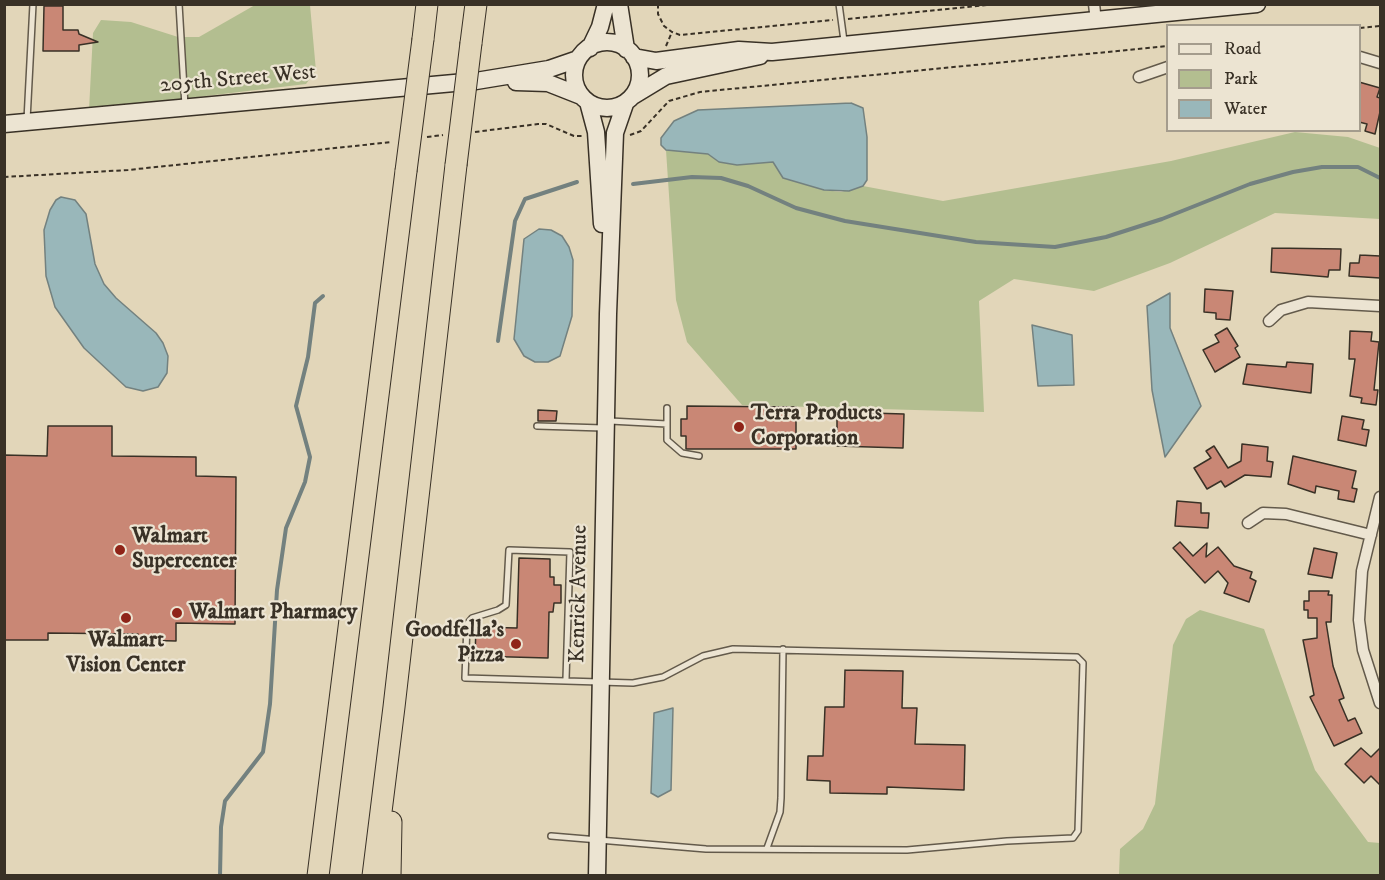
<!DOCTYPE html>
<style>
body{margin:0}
#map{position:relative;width:1385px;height:880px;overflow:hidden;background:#e2d6b9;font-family:"IM FELL DW Pica",serif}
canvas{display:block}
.frame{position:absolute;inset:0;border:6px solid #393126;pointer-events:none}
.legend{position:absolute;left:1166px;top:24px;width:195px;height:108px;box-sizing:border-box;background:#ece4d2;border:2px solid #a49c8d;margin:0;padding:8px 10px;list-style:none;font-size:18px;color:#393126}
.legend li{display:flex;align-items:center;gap:12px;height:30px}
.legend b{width:30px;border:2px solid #a49c8d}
</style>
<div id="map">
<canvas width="1385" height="880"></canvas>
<div class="frame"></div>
<ul class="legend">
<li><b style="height:8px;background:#ece4d2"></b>Road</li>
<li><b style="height:16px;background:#b3be90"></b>Park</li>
<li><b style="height:16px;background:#99b7ba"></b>Water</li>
</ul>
</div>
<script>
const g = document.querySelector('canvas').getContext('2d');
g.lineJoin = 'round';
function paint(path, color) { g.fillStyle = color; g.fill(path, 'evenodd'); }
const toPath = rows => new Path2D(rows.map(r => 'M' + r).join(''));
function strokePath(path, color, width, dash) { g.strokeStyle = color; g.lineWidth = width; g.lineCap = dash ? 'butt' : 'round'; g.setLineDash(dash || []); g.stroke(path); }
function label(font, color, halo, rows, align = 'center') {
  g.font = font + ' "IM FELL DW Pica",serif'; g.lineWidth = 4.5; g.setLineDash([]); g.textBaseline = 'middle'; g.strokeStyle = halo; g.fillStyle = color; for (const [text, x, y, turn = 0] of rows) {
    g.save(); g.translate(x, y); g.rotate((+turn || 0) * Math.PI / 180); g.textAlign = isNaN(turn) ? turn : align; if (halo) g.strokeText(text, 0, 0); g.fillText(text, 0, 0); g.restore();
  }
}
const green = toPath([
 [255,5,310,5,316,71,306,84,89,110,93,33,101,20,131,22,178,37,199,37],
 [1295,132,1348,137,1380,148,1380,219,1275,213,1170,263,1094,291,1014,279,979,301,984,412,742,405,687,342,676,300,666,150,708,154,719,162,737,165,773,162,783,178,824,190,841,192,863,186,943,201,1171,161],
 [1200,610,1264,629,1315,770,1368,842,1380,843,1380,875,1119,875,1120,849,1143,829,1155,804,1173,645,1186,619]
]);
const water = toPath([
 [851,103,863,108,867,137,867,180,863,186,849,191,824,190,783,178,773,162,737,165,719,162,708,154,666,150,661,145,661,138,674,121,698,110,851,103],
 [61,197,75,200,86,214,95,264,104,284,116,298,156,333,163,343,168,356,167,373,158,387,143,391,126,387,84,348,55,307,46,276,44,230,50,210,56,200,61,197],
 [539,229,551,230,562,236,569,247,573,260,572,316,560,356,548,362,535,362,524,356,514,339,524,239,539,229],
 [1170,293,1170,328,1201,406,1165,457,1152,390,1147,306,1170,293],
 [1032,325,1072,335,1074,385,1038,386,1032,325],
 [673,708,671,790,658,797,651,793,654,713,673,708]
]);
const stream = toPath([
 [633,184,692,177,721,178,748,186,796,208,845,221,976,242,1055,247,1106,237,1162,219,1250,184,1293,172,1322,167,1358,167,1380,178],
 [498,341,515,221,525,199,577,182],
 [220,876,221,827,225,801,263,752,270,704,277,590,286,528,305,482,310,457,296,406,308,357,315,303,323,296]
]);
const building = toPath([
 [44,6,63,6,63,30,78,30,79,34,98,42,79,45,79,51,43,51,44,6],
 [1359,82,1380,88,1377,97,1380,98,1380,112,1375,134,1365,131,1367,124,1359,122,1359,82],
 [1272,248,1341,249,1340,270,1329,270,1328,277,1271,272,1272,248],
 [1360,255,1380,256,1380,278,1349,276,1350,263,1359,263,1360,255],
 [1205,289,1233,291,1230,320,1216,319,1216,313,1204,312,1205,289],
 [1227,328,1238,346,1235,348,1240,357,1215,372,1203,350,1219,342,1215,335,1227,328],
 [1350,331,1372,332,1371,341,1379,342,1374,390,1378,390,1376,405,1361,403,1362,398,1350,396,1355,359,1349,359,1350,331],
 [1287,362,1313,364,1311,393,1243,384,1247,364,1286,367,1287,362],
 [687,406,796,407,796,449,686,449,686,436,681,436,681,419,687,419,687,406],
 [538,410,557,411,556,421,538,421,538,410],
 [837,412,904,414,903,448,837,446,837,412],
 [1342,416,1364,420,1362,429,1369,430,1366,446,1338,440,1342,416],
 [48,426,112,426,112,456,196,457,196,476,236,477,235,624,176,623,176,641,138,640,138,634,48,633,48,640,5,640,4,455,47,456,48,426],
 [1242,444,1268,447,1267,461,1273,462,1271,477,1245,475,1225,487,1221,481,1207,489,1194,468,1211,458,1206,451,1214,446,1228,468,1241,461,1242,444],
 [1293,456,1356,471,1352,488,1357,489,1354,502,1338,499,1339,491,1316,486,1315,493,1288,484,1293,456],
 [1177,501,1201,503,1201,513,1209,513,1208,528,1175,526,1177,501],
 [1180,542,1193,556,1207,543,1206,557,1218,547,1234,566,1252,572,1250,578,1256,581,1249,602,1224,593,1228,583,1218,571,1205,583,1173,548,1180,542],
 [1314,548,1337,553,1332,578,1308,574,1314,548],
 [519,558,550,559,550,577,554,577,554,585,561,585,561,603,554,603,553,612,549,612,548,658,475,656,476,627,517,628,519,558],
 [1309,591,1329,591,1328,595,1332,595,1331,622,1326,622,1333,666,1344,698,1339,700,1348,721,1355,718,1362,733,1334,746,1310,697,1314,695,1303,640,1317,638,1317,618,1308,618,1308,610,1304,610,1304,601,1309,601,1309,591],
 [845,670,903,671,902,708,917,708,915,744,965,745,964,790,887,787,887,794,830,793,830,781,807,780,808,756,823,756,825,707,844,707,845,670],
 [1361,748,1371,757,1380,748,1380,785,1371,776,1364,783,1345,764,1361,748]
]);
const path = toPath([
 [658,4,658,14,664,26,672,32,680,35,833,20],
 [848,19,997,4],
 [1360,28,1380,26],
 [666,46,672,32],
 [475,132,538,124,546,124,574,136,583,136],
 [630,135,641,131,669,101,700,92,1168,46],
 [427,137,443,135],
 [4,177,128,170,392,142]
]);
const lane = toPath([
 [179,4,185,106],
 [839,4,844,41],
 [27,120,33,4],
 [667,408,667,440,682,453,699,456],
 [610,421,667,424],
 [537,426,603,428],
 [551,836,706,849,907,850,1007,841,1073,838,1078,831,1083,663,1077,657,733,649,703,656,663,677,633,683,465,678,467,624,472,618,498,610,506,605,509,550,570,552,566,679],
 [767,848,780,812,781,798,783,649]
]);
const street = toPath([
 [1094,4,1096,21],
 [1360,57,1380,63],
 [1139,77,1168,67],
 [1269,321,1281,310,1308,302,1380,306],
 [1380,497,1362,571,1359,620,1363,650,1380,703],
 [1248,523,1263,513,1286,514,1371,535]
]);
const secondary = toPath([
 [619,4,626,49],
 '574 75a33 33 0 1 1 66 0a33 33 0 1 1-66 0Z',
 [590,48,600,27,606,4],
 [634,57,656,61,739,50,772,52,1257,4],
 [516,82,548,83,581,96],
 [633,96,666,76,760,56],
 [588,102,596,132,602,224],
 [4,124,476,81,549,69,578,59],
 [597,876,608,314,615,133,625,104]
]);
const highway = toPath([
 [423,39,427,4],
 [471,43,476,4],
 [318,876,406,171],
 [373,876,394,707,456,165],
 [390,876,391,822]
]);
const highwayBridge = toPath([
 [456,165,471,43],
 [406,171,423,39]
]);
const markers = [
 [739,427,6,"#8f2418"],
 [120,550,6,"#8f2418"],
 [177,613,6,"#8f2418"],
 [126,618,6,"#8f2418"],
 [516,644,6,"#8f2418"]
];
const streetNames = [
 ["205th Street West",238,80,-5],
 ["Kenrick Avenue",580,594,-89]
];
const poiNames = [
 ["Terra Products",751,414],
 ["Corporation",751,439],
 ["Walmart",132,537],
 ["Supercenter",132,562],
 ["Walmart Pharmacy",189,613],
 ["Goodfella's",504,631,"right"],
 ["Pizza",504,656,"right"],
 ["Walmart",126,641,"center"],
 ["Vision Center",126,666,"center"]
];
paint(green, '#b3be90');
paint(water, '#99b7ba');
strokePath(water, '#73817f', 1.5);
strokePath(stream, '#73817f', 4);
paint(building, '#c98775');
strokePath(building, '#393126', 1.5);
strokePath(lane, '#635a4b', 8);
strokePath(street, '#635a4b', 13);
strokePath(secondary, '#393126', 19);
strokePath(highway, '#393126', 23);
strokePath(path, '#393126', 2, [4.5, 3]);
strokePath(lane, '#ece4d2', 5);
strokePath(street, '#ece4d2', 10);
strokePath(secondary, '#ece4d2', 16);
strokePath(highway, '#e2d6b9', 21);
strokePath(highwayBridge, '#393126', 23, []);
strokePath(highwayBridge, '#e2d6b9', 21);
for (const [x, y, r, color] of markers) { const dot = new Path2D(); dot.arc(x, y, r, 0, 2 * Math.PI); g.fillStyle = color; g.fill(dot); strokePath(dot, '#ece4d2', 2); }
label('22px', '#393126', '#ece4d2', streetNames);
label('bold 22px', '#393126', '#ece4d2', poiNames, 'left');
</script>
